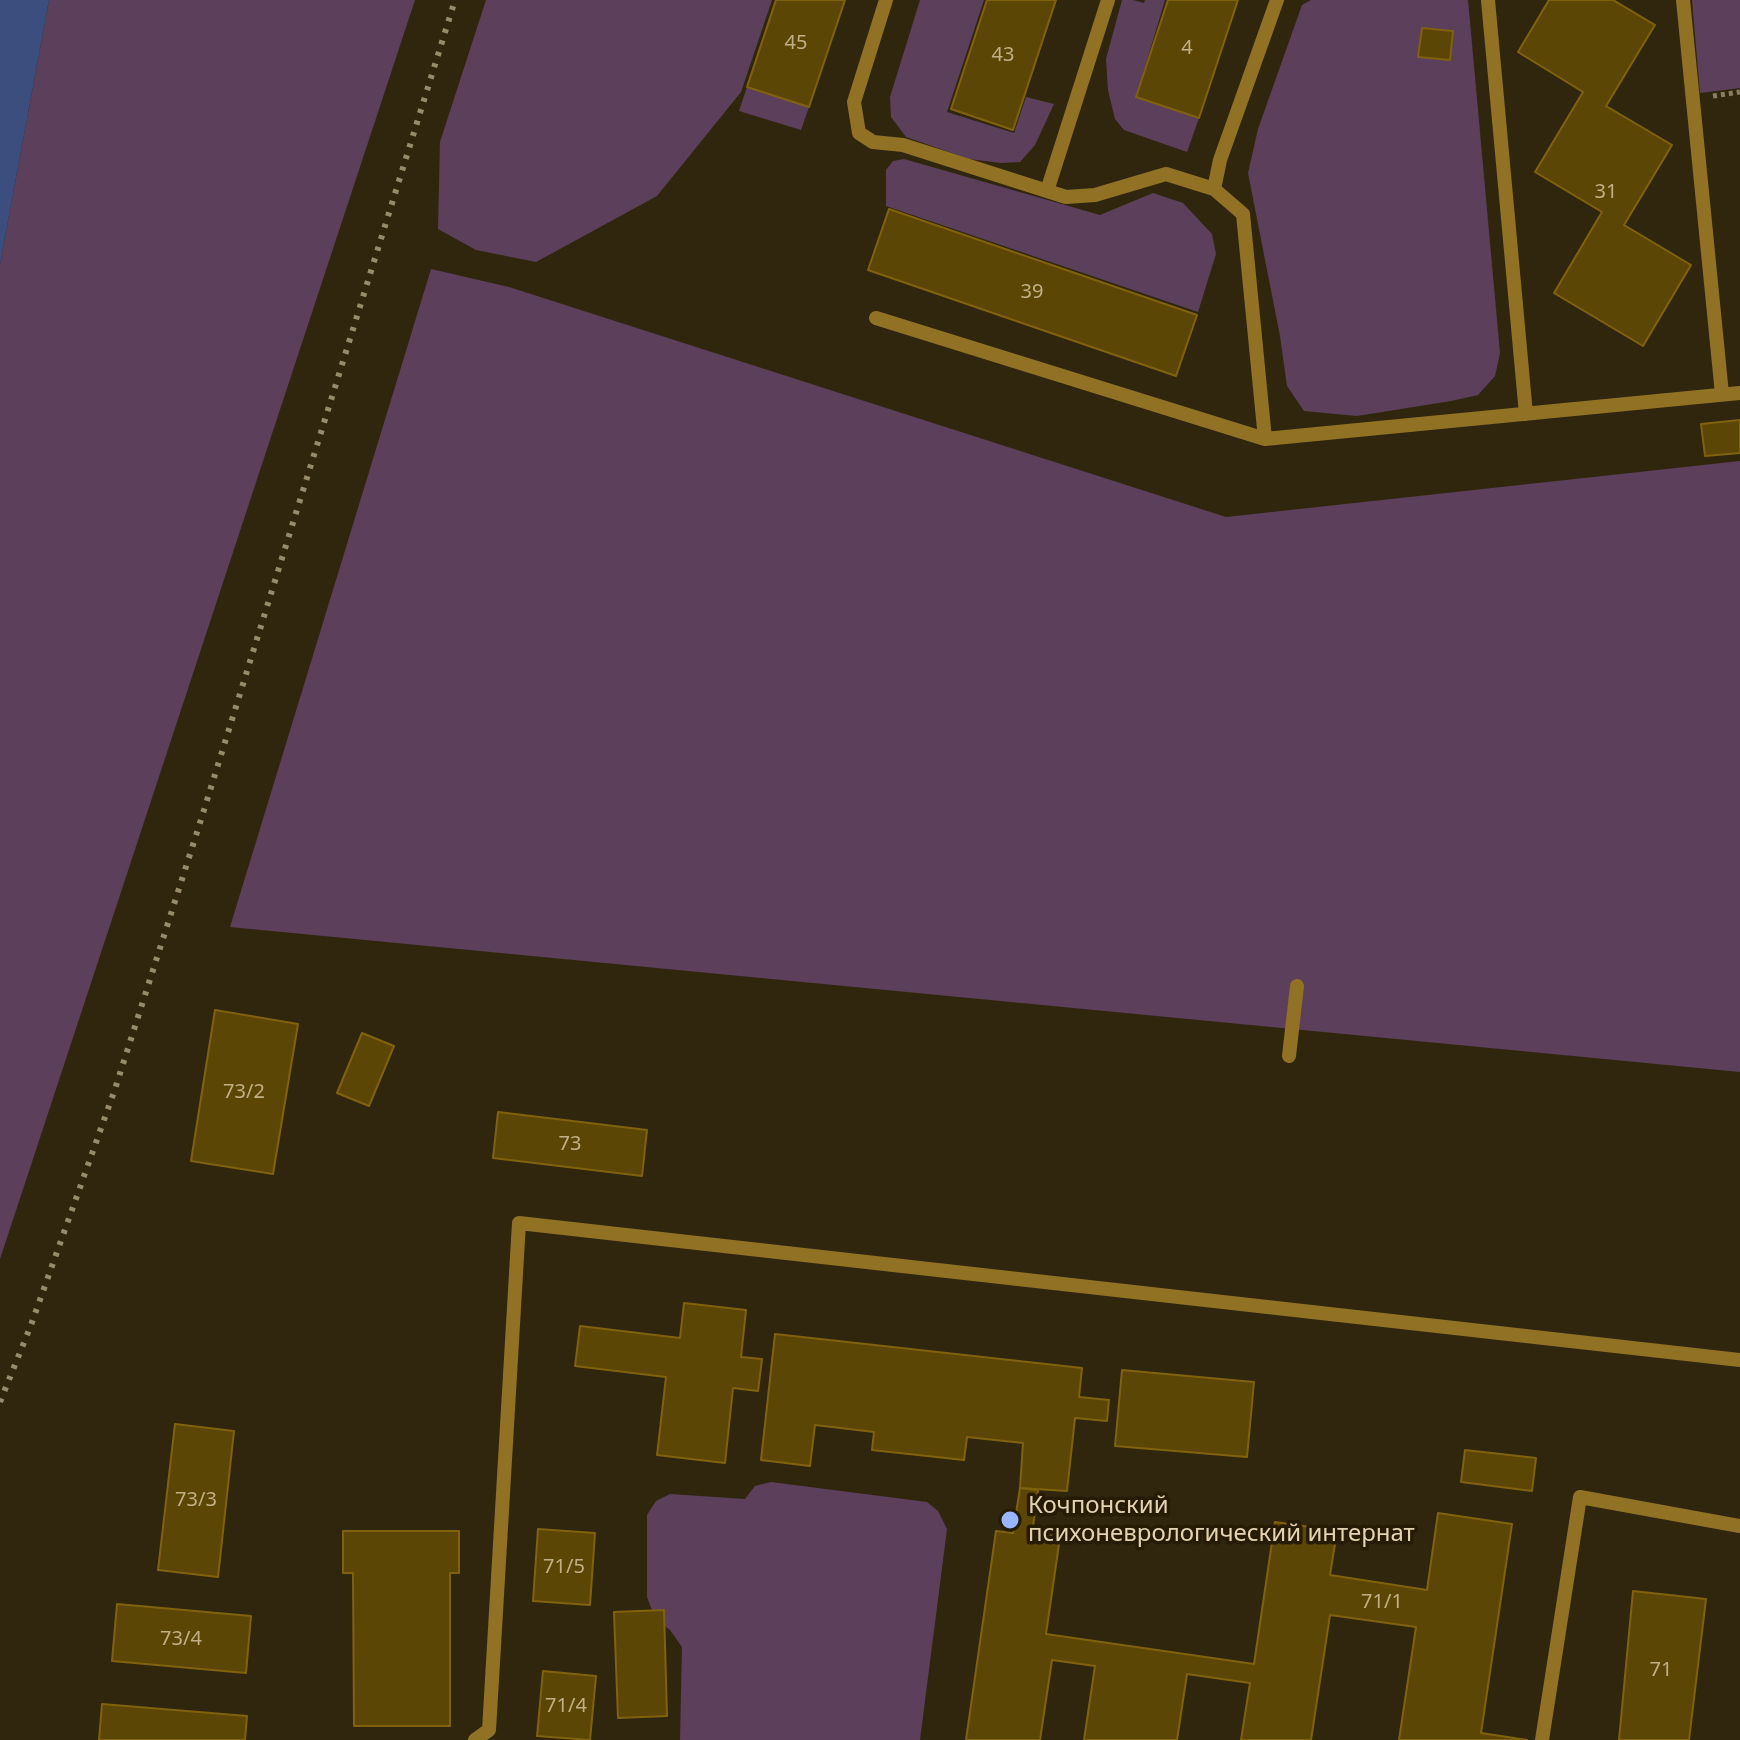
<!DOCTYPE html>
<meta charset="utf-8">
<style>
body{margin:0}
canvas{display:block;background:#30260e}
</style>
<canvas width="1740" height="1740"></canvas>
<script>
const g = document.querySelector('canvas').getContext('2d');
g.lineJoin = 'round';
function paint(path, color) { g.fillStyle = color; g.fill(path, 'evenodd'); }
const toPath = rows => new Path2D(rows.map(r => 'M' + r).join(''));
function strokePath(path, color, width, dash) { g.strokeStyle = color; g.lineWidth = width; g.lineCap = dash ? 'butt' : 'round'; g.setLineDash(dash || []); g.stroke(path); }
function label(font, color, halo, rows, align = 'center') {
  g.font = font + ' "Noto Sans",sans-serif'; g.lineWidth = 7; g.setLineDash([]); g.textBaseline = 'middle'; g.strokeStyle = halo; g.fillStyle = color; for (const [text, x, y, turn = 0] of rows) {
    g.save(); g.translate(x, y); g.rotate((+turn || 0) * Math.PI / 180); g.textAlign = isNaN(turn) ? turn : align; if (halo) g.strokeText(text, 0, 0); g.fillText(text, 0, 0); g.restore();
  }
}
const green = toPath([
 [49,0,415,0,0,1259,0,264],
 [486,0,772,0,741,92,657,196,536,262,476,250,438,229,440,142],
 [920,0,984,0,947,112,1014,133,1026,97,1054,104,1035,145,1020,162,1001,163,969,159,906,137,891,117,890,97],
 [1122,0,1133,0,1144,3,1145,0,1165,0,1136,97,1199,118,1187,152,1124,130,1115,119,1108,90,1106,59],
 [1311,0,1468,0,1500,353,1495,376,1478,395,1451,401,1357,416,1304,411,1287,386,1280,336,1248,173,1258,129,1302,5],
 [1692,0,1740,0,1740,88,1700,93],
 [747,87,809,107,801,130,739,111],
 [904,159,1100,215,1153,193,1183,203,1212,234,1216,254,1198,312,886,206,886,170,893,161],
 [431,269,509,287,1226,517,1740,461,1740,1072,230,927],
 [771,1482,927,1502,938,1511,947,1529,920,1740,680,1740,682,1647,670,1630,655,1618,647,1597,647,1515,656,1501,670,1494,745,1499,755,1486]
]);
const water = toPath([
 [0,0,49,0,0,264]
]);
const building = toPath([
 [776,0,845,0,809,107,747,87,776,0],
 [987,0,1056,0,1013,130,951,109,987,0],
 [1168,0,1238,0,1199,118,1136,97,1168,0],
 [1549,0,1613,0,1655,25,1606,106,1672,145,1624,225,1691,265,1643,346,1554,293,1602,212,1535,172,1583,92,1518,52,1549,0],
 [1422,28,1453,31,1450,60,1418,57,1422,28],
 [889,209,1197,315,1176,376,868,270,889,209],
 [1740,420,1740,453,1705,456,1701,424,1740,420],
 [215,1010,298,1024,273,1174,191,1161,215,1010],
 [362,1033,394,1046,369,1106,337,1093,362,1033],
 [498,1112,647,1130,642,1176,493,1158,498,1112],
 [684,1303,746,1310,741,1357,762,1359,758,1391,733,1388,725,1463,657,1455,666,1377,575,1366,580,1326,680,1338,684,1303],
 [775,1334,1082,1368,1079,1397,1109,1400,1107,1421,1075,1418,1067,1491,1020,1488,1023,1443,967,1437,964,1460,872,1450,874,1432,815,1425,810,1466,761,1460,775,1334],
 [1122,1370,1254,1382,1247,1457,1115,1446,1122,1370],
 [175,1424,234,1431,218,1577,158,1570,175,1424],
 [1465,1450,1536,1458,1532,1491,1461,1482,1465,1450],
 [1020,1488,1038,1490,1032,1533,1060,1537,1046,1634,1254,1664,1275,1522,1337,1531,1330,1575,1427,1590,1438,1513,1512,1524,1481,1733,1527,1740,1399,1740,1416,1627,1330,1615,1311,1740,1241,1740,1250,1683,1187,1674,1177,1740,1084,1740,1095,1666,1052,1660,1040,1740,966,1740,996,1531,1013,1533,1020,1488],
 [538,1529,595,1533,590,1605,533,1601,538,1529],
 [343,1531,459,1531,459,1573,450,1573,450,1726,354,1726,353,1573,343,1573,343,1531],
 [1633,1591,1706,1599,1689,1740,1619,1740,1633,1591],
 [117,1604,251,1616,246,1673,112,1661,117,1604],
 [664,1610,667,1716,618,1718,614,1612,664,1610],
 [543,1671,596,1676,590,1740,537,1736,543,1671],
 [102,1704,247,1716,245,1740,99,1740,102,1704]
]);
const path = toPath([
 [1713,96,1740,92]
]);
const service = toPath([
 [886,0,854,102,859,133,873,142,903,145,1066,197,1095,195,1166,174,1214,189,1243,214,1265,439,1740,393],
 [1488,0,1526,414],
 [1683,0,1722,394],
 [1214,189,1220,160,1277,0],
 [1047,191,1108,0],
 [876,318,1265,439],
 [1289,1056,1297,986],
 [475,1740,489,1730,519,1223,1740,1360],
 [1542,1740,1580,1497,1740,1526]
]);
const rail = toPath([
 [0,1402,31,1325,115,1089,199,826,455,0]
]);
const markers = [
 [1010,1520,10,"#98b5fd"]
];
const numberNames = [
 ["45",796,43],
 ["4",1187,48],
 ["43",1003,55],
 ["31",1606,192],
 ["39",1032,292],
 ["73/2",244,1092],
 ["73",570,1144],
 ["73/3",196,1500],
 ["71/5",564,1567],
 ["71/1",1382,1602],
 ["73/4",181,1639],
 ["71",1661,1670],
 ["71/4",566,1706]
];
const poiNames = [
 ["Кочпонский",1028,1506],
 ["психоневрологический интернат",1028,1534]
];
paint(green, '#5b3f5b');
paint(water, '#3c4e7d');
paint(building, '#5c4605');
strokePath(building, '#80620e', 2);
strokePath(path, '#8b7e60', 5, [4, 4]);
strokePath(service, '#917225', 14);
strokePath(rail, '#988b6c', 6, [4, 8]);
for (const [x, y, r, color] of markers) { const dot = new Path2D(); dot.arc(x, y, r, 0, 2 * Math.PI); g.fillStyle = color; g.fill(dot); strokePath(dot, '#261c05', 3); }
label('20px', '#c1b085', null, numberNames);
label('24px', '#e3d3b0', '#261c05', poiNames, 'left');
</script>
